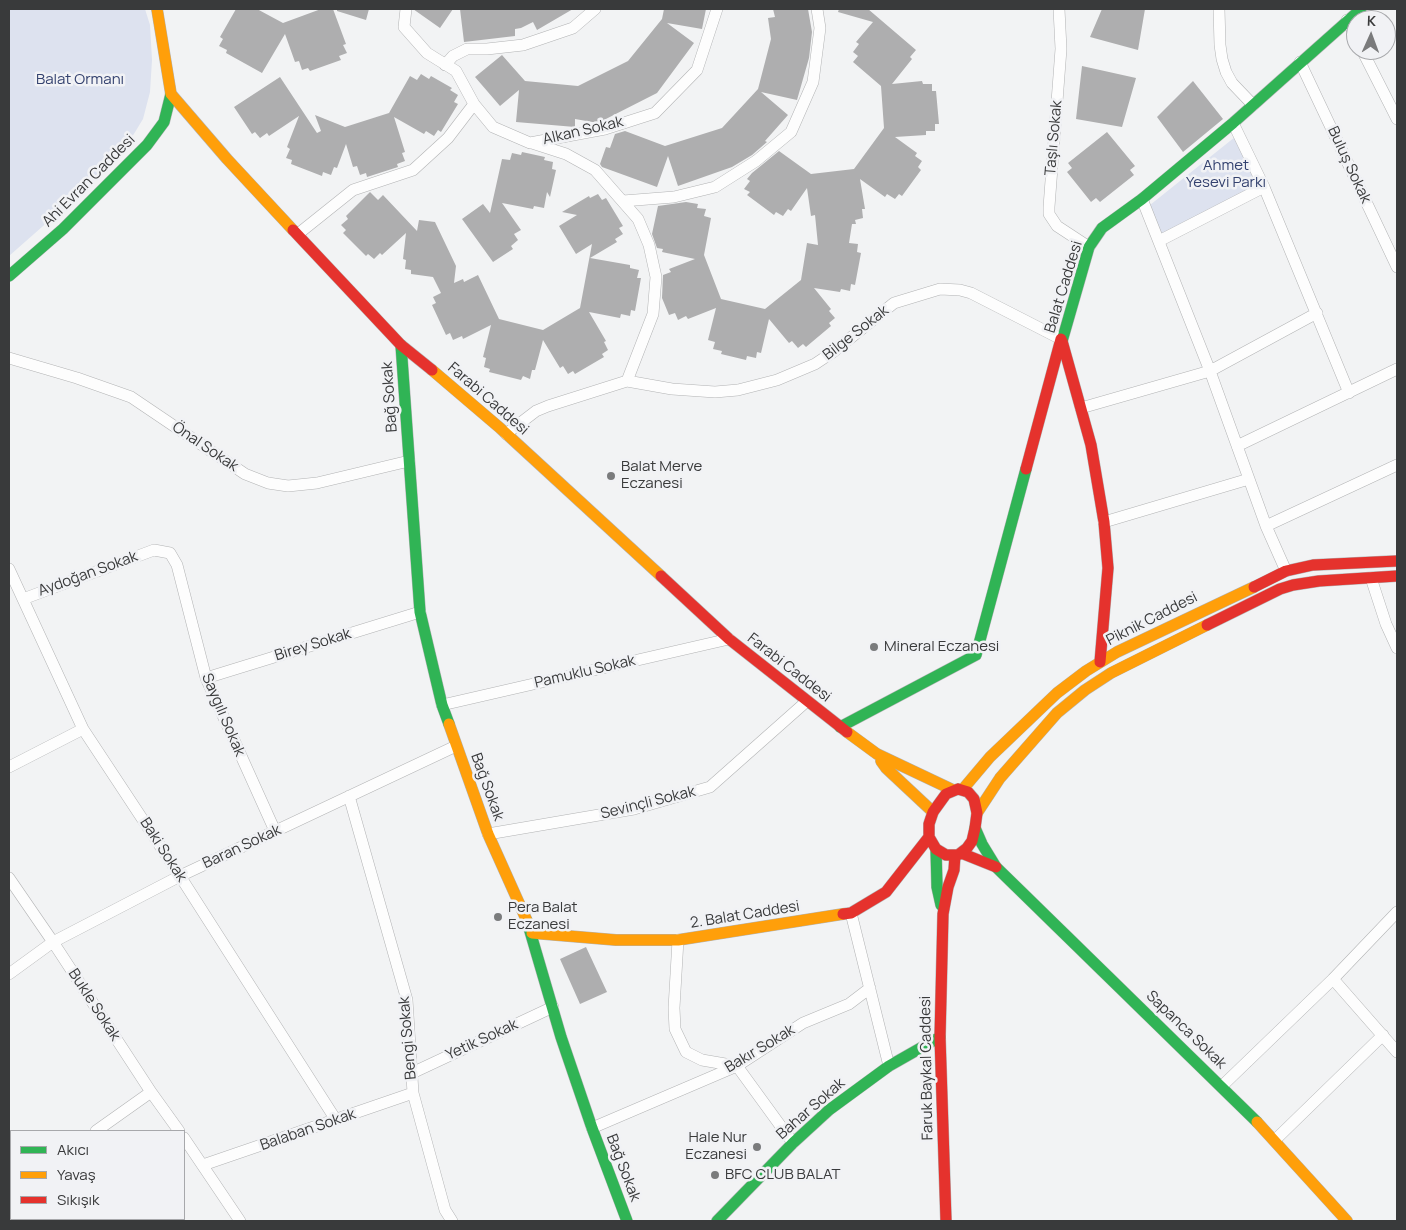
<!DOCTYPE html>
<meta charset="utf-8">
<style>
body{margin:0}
#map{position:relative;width:1406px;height:1230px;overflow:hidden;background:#f2f3f4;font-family:Manrope,sans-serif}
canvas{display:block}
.frame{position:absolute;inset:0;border:10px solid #393a3b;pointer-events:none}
.legend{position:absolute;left:10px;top:1130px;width:175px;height:90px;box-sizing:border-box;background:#f1f2f5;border:1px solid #a7a8ab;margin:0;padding:6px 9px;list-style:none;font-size:15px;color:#393a3b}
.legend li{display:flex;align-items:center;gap:10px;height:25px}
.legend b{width:25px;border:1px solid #a7a8ab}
.north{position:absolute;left:1346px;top:10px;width:50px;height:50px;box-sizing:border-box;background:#f1f2f5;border:1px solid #a7a8ab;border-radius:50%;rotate:2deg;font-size:14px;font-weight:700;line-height:20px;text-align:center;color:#393a3b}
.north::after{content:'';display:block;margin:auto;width:18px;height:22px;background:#7a7b7c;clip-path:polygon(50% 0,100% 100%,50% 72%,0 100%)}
</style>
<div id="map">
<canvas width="1406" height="1230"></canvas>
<div class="frame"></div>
<ul class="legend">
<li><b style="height:6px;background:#30b455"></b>Akıcı</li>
<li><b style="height:6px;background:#ff9f0a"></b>Yavaş</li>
<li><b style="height:6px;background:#e5322d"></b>Sıkışık</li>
</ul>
<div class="north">K</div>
</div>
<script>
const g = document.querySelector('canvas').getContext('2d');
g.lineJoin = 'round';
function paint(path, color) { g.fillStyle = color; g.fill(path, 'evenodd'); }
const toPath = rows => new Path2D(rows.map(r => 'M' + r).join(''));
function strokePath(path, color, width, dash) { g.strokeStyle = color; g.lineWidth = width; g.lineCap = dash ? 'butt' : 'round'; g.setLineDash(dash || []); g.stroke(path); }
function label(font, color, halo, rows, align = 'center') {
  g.font = font + ' Manrope,sans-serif'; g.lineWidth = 5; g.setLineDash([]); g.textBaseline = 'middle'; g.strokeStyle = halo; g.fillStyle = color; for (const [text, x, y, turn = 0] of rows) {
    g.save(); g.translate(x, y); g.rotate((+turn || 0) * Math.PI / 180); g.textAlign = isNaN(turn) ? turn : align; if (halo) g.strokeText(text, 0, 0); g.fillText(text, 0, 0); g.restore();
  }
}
const green = toPath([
 [9,9,145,9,150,25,152,60,150,92,143,119,118,160,9,256],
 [1235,137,1260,185,1162,236,1150,205]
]);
const building = toPath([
 [236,9,257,9,283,23,321,9,333,9,346,44,343,45,347,53,339,56,341,60,310,71,308,68,302,70,299,61,295,62,285,34,262,73,226,53,227,50,219,46,223,39,220,37],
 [337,9,369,9,366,20,337,11],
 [413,9,453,9,440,28],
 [460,9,573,9,537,30,533,22,521,28,515,29,515,36,464,42],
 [664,9,706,9,702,29,667,23,694,43,657,93,598,123,575,119,575,127,516,122,519,90,500,106,475,77,502,55,525,81,578,86,628,61,662,19],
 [773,9,808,9,812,32,809,58,797,100,761,92,788,115,765,141,767,142,752,155,732,167,678,186,668,156,657,187,602,167,600,164,606,147,610,148,615,134,625,131,665,146,722,128,758,89,771,39,768,18,775,17],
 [839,9,868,9,916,50,910,57,912,59,892,84,922,81,923,84,932,84,932,91,936,91,939,124,935,124,935,131,926,131,926,135,895,137,917,153,915,156,922,161,918,167,921,170,902,196,899,194,895,199,887,194,885,197,860,179,865,209,862,209,863,218,855,220,856,224,852,224,849,243,858,244,857,252,861,253,855,285,851,284,850,291,841,289,840,292,814,288,831,309,829,311,835,318,829,323,831,326,806,347,803,344,798,348,792,341,789,343,769,319,761,353,757,352,756,358,747,356,746,360,721,354,722,351,713,349,715,342,708,340,716,308,688,319,686,316,678,320,675,313,669,315,662,298,663,275,671,272,669,269,695,259,662,252,663,249,657,248,652,234,658,206,686,202,698,204,697,208,706,209,704,216,711,218,704,255,721,299,765,309,801,280,807,243,818,245,815,215,811,216,807,188,791,211,788,209,783,216,776,212,774,215,747,195,750,192,744,189,750,181,747,179,752,173,779,151,811,174,854,169,884,128,881,86,853,62,858,56,853,52,859,44,856,42,873,22,838,12],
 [1102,9,1145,9,1138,50,1090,37],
 [1082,66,1136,78,1122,127,1076,119],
 [421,74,429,79,431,76,452,88,450,90,458,95,454,102,458,104,441,132,438,130,434,136,426,131,424,134,394,117,405,152,402,153,405,161,397,164,398,167,367,177,366,173,360,175,357,166,353,167,346,144,337,168,334,167,331,175,323,172,322,176,291,164,292,160,286,158,290,149,287,147,299,116,269,136,267,133,260,138,255,132,252,134,234,107,280,77,317,133,321,131,315,115,345,127,389,113,410,76,417,80],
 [1193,81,1223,119,1183,152,1157,117],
 [1107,132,1135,166,1130,170,1134,175,1100,202,1096,198,1091,202,1067,172,1072,168,1068,163],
 [522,152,545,157,544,160,553,162,552,169,556,170,550,197,547,192,544,208,534,206,533,209,502,203,521,230,514,234,518,240,511,246,513,249,493,262,462,219,483,204,490,213,502,159,510,160,512,153,521,155],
 [370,192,378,200,383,195,417,231,419,220,435,222,456,266,454,283,463,279,464,282,478,275,499,319,543,330,580,308,592,244,576,254,559,226,577,215,562,212,589,196,590,198,598,194,602,200,606,198,623,226,619,228,623,234,615,239,617,242,590,258,630,265,630,268,639,270,637,278,641,278,635,311,631,310,630,316,621,314,620,318,589,312,606,341,604,342,608,350,602,354,604,357,575,374,573,371,568,374,563,366,560,368,543,340,535,370,532,370,530,379,523,376,521,380,489,372,490,369,484,367,486,358,483,357,491,325,463,339,462,336,453,340,450,333,446,335,432,305,436,303,433,297,441,293,433,277,411,274,411,270,405,269,406,260,403,259,406,233,382,255,380,253,374,259,368,254,366,256,343,233,346,230,341,225,348,219,346,216],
 [586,947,607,992,580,1004,560,959]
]);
const street = toPath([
 [406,9,404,27,427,53,456,71,474,104],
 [1059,9,1061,49,1049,207,1049,214,1057,226,1089,247],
 [1219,9,1220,45,1222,59,1226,72,1232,83,1253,105],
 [1347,20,1356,37],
 [1362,50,1397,119],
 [1300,62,1397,267],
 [445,65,453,56,467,49,487,49,523,45,573,28,595,9],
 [1233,123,1264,187,1349,393],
 [532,143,566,154,595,170,638,219,649,245,656,277,653,314,627,381],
 [1142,199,1210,371,1266,526,1286,571],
 [623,201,674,197,715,187,756,161,791,132,813,82,820,28,817,9],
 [298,234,353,190,413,170,448,138,474,104,493,127,530,143,605,129,655,113,697,70,717,9],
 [1159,241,1264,187],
 [9,358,77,378,131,397,245,474,268,483,288,486,317,483,409,461],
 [1081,408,1210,371,1317,313],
 [506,434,536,411,548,406,627,381,672,389,715,392,738,390,777,380,815,364,833,352,894,303,940,289,960,290,971,293,1061,339],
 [1237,446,1397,369],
 [1104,522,1249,479],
 [1266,526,1397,465],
 [9,569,83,729,180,876,336,1120],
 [1371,578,1386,624,1397,648],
 [23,599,154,550,170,553,177,565,206,678,275,831],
 [206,678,420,612],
 [442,705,729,639],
 [9,767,83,729],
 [349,796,407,1000,413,1093,445,1210,452,1221],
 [488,834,634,809,710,787,807,701],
 [9,878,53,942,151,1092,179,1131],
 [1397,912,1333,979,1397,1052],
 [851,913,889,1066],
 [678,940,674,1008,675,1029,686,1052,702,1060,737,1066,793,1143],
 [9,974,53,942,180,876,456,746],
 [412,1073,553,1007],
 [1222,1086,1333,979],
 [592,1128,737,1066,803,1023,849,1004,870,988],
 [96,1131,151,1092],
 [184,1138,240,1221],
 [1275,1140,1383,1035],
 [203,1165,413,1093],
 [9,1195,11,1193]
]);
const fast = toPath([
 [9,276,63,229,147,145,164,122,171,94],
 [1062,341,1089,247,1102,228,1142,199,1233,123,1361,9],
 [401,345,420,612,442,705,449,724],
 [840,727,976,655,1026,469],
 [975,828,982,844,996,867,1257,1122],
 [936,849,937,887,941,905],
 [527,921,561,1037,592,1128,627,1221],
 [717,1221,793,1143,829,1110,889,1066,940,1037]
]);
const slow = toPath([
 [157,9,171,94,227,159,293,230],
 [432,370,500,428,661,576],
 [449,724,488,834,527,921],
 [847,732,877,754,953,790],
 [881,761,886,768,933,812],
 [963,789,990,757,1057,693,1086,671,1117,652,1254,587],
 [977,813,1000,778,1057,713,1085,690,1111,673,1207,625],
 [532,933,616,940,678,940,843,914],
 [1257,1122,1347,1221]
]);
const jam = toPath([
 [293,230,401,345,432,370],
 [1062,341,1091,445,1104,522,1108,568,1100,662],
 [1026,469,1061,339],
 [661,576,729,639,847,732],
 [1254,587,1286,571,1313,565,1397,561],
 [1207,625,1280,589,1293,585,1319,581,1397,576],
 [958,789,968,792,974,799,977,813,975,828,972,841,967,848,958,855,946,855,936,849,929,837,929,824,933,812,946,794,958,789],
 [961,853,996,867],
 [843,914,851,913,886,892,929,837],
 [946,1221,940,1037,943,914,948,887,954,870,955,855]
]);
const markers = [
 [611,476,5,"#7a7b7c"],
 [874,647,5,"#7a7b7c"],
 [498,917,5,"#7a7b7c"],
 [757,1147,5,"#7a7b7c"],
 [715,1175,5,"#7a7b7c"]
];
const parkNames = [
 ["Balat Ormanı",80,80],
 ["Ahmet",1226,166],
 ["Yesevi Parkı",1226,183]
];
const streetNames = [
 ["Alkan Sokak",583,131,-13],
 ["Taşlı Sokak",1054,138,-85],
 ["Buluş Sokak",1349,165,65],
 ["Ahi Evran Caddesi",89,181,-45],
 ["Balat Caddesi",1064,287,-73],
 ["Bilge Sokak",856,333,-38],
 ["Bağ Sokak",390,397,-94],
 ["Farabi Caddesi",488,399,41],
 ["Önal Sokak",205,447,34],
 ["Aydoğan Sokak",88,574,-20],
 ["Piknik Caddesi",1152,619,-27],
 ["Birey Sokak",313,645,-17],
 ["Farabi Caddesi",789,668,38],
 ["Pamuklu Sokak",585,672,-13],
 ["Saygılı Sokak",223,715,67],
 ["Bağ Sokak",487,787,70],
 ["Sevinçli Sokak",648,803,-14],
 ["Baran Sokak",242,847,-25],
 ["Baki Sokak",163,850,57],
 ["2. Balat Caddesi",745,915,-9],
 ["Bukle Sokak",94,1005,57],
 ["Sapanca Sokak",1186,1030,44],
 ["Bengi Sokak",408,1038,-95],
 ["Yetik Sokak",482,1040,-25],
 ["Bakır Sokak",760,1049,-31],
 ["Faruk Baykal Caddesi",927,1068,-91],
 ["Bahar Sokak",811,1109,-41],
 ["Balaban Sokak",308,1130,-19],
 ["Bağ Sokak",623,1168,69]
];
const poiNames = [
 ["Balat Merve",621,467],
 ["Eczanesi",621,484],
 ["Mineral Eczanesi",884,647],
 ["Pera Balat",508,908],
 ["Eczanesi",508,925],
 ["Hale Nur",747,1138,"right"],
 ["Eczanesi",747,1155,"right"],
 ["BFC CLUB BALAT",725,1175]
];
paint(green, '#dde2ef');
paint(building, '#aeaeaf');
strokePath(street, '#b2b3b4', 12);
strokePath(fast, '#b2b3b4', 12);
strokePath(slow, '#b2b3b4', 12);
strokePath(jam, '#b2b3b4', 12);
strokePath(street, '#fdfdfd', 11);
strokePath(fast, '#30b455', 11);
strokePath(slow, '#ff9f0a', 11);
strokePath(jam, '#e5322d', 11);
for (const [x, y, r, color] of markers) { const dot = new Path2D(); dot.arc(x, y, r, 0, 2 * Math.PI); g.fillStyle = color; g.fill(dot); strokePath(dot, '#f1f2f5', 2); }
label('15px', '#34426f', '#f1f2f5', parkNames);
label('15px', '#393a3b', '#f1f2f5', streetNames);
label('15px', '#393a3b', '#f1f2f5', poiNames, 'left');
</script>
